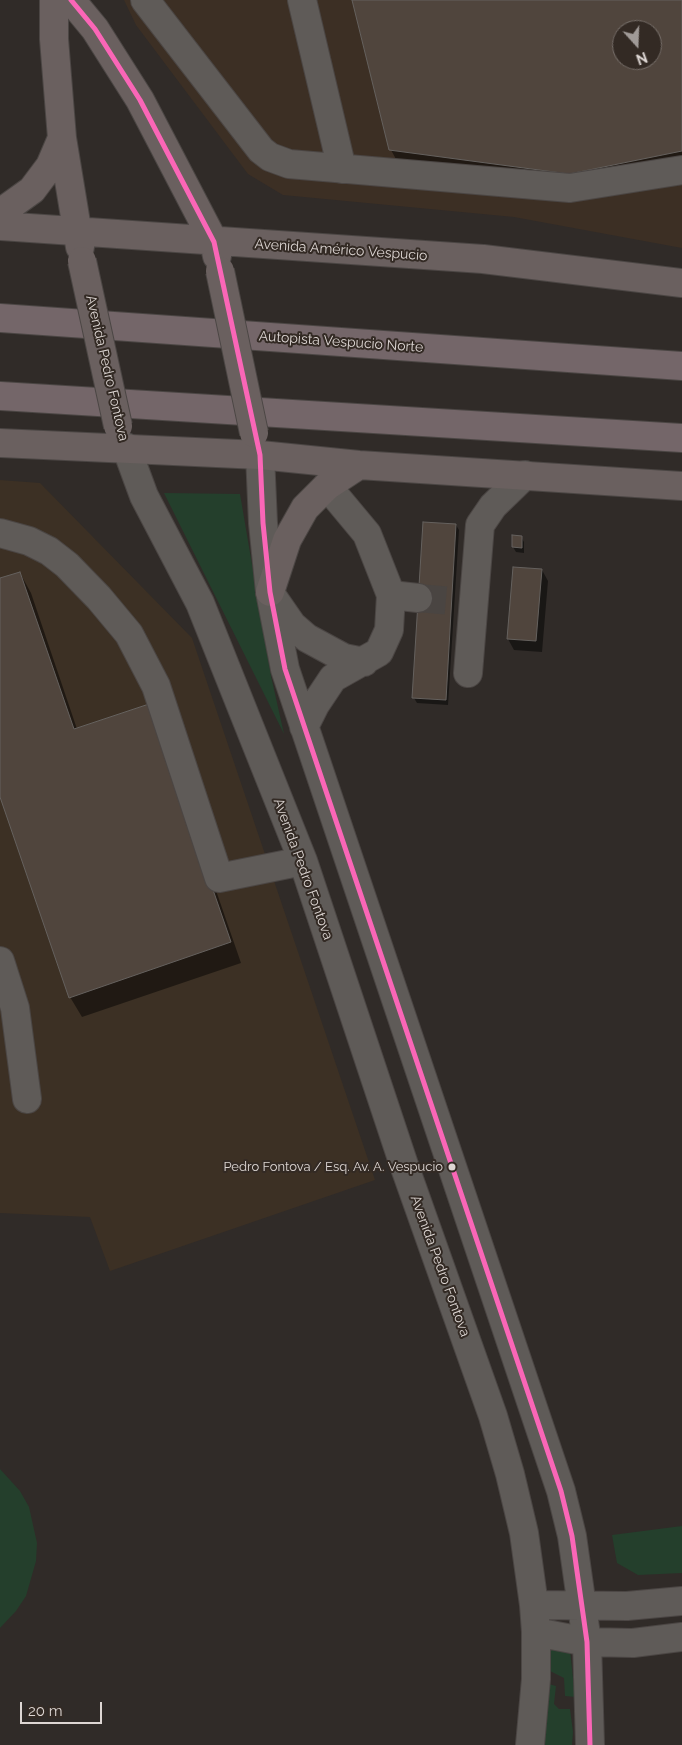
<!DOCTYPE html>
<meta charset="utf-8">
<style>
body{margin:0}
#map{position:relative;width:682px;height:1745px;overflow:hidden;background:#302b28;font-family:Raleway,sans-serif}
canvas{display:block}
.north{position:absolute;left:612px;top:20px;width:50px;height:50px;box-sizing:border-box;background:#332a24;border:1px solid #776f6a;border-radius:50%;rotate:160deg;font-size:14px;font-weight:700;line-height:20px;text-align:center;color:#ddd6d3}
.north::after{content:'';display:block;margin:auto;width:18px;height:22px;background:#a09a97;clip-path:polygon(50% 0,100% 100%,50% 72%,0 100%)}
.scale{position:absolute;left:20px;top:1702px;width:82px;height:22px;box-sizing:border-box;border:2px solid #ddd6d3;border-top:0;padding-left:6px;font-size:15px;line-height:18px;white-space:nowrap;color:#ddd6d3;-webkit-text-stroke:4px #332a24;paint-order:stroke}
</style>
<div id="map">
<canvas width="682" height="1745"></canvas>
<div class="north">N</div>
<div class="scale">20 m</div>
</div>
<script>
const g = document.querySelector('canvas').getContext('2d');
g.lineJoin = 'round';
function paint(path, color) { g.fillStyle = color; g.fill(path, 'evenodd'); }
const toPath = rows => new Path2D(rows.map(r => 'M' + r).join(''));
function strokePath(path, color, width, dash) { g.strokeStyle = color; g.lineWidth = width; g.lineCap = dash ? 'butt' : 'round'; g.setLineDash(dash || []); g.stroke(path); }
function label(font, color, halo, rows, align = 'center') {
  g.font = font + ' Raleway,sans-serif'; g.lineWidth = 4; g.setLineDash([]); g.textBaseline = 'middle'; g.strokeStyle = halo; g.fillStyle = color; for (const [text, x, y, turn = 0] of rows) {
    g.save(); g.translate(x, y); g.rotate((+turn || 0) * Math.PI / 180); g.textAlign = isNaN(turn) ? turn : align; if (halo) g.strokeText(text, 0, 0); g.fillText(text, 0, 0); g.restore();
  }
}
const commercial = toPath([
 [124,0,682,0,682,248,514,217,283,195,248,174,136,25],
 [622,30,652,30,652,60,622,60]
]);
const industrial = toPath([
 [0,480,40,483,192,638,375,1180,110,1271,90,1217,0,1213]
]);
const green = toPath([
 [164,493,240,494,271,676,284,734],
 [0,1469,20,1491,29,1507,37,1543,36,1561,26,1596,16,1611,0,1628],
 [682,1526,682,1573,638,1575,617,1563,612,1535],
 [549,1643,570,1650,575,1697,565,1696,564,1678,546,1669],
 [545,1683,556,1686,554,1704,559,1709,570,1709,573,1732,572,1745,542,1745]
]);
const shadow = toPath([
 [353,0,682,0,682,173,581,194,402,170,391,150],
 [622,30,652,30,652,60,622,60],
 [456,525,459,530,448,705,417,703,414,698],
 [521,537,524,542,524,553,516,552,513,547],
 [542,570,548,581,542,652,514,650,508,639],
 [20,573,31,593,77,729,159,725,241,963,82,1017,70,997,0,793,0,580]
]);
const building = toPath([
 [352,0,682,0,682,151,569,174,389,150,352,0],
 [622,30,652,30,652,60,622,60,622,30],
 [423,522,456,524,446,700,412,698,423,522],
 [512,535,522,536,522,548,512,547,512,535],
 [513,567,542,569,536,641,507,639,513,567],
 [20,572,74,729,149,704,231,942,69,998,0,797,0,578,20,572]
]);
const minorTunnel = toPath([
 [418,598,452,601]
]);
const minor = toPath([
 [145,0,261,150,270,157,289,164,570,188,682,170],
 [302,0,342,169],
 [126,447,144,496,200,603,303,861,404,1165,493,1416,510,1474,524,1533,534,1605,536,1632,536,1679,530,1745],
 [260,455,263,523,270,592,285,669,561,1491,572,1536,587,1642,590,1745],
 [0,533,29,541,49,551,67,565,99,598,129,634,156,686,219,878,303,861],
 [391,595,418,598],
 [274,599,292,625,307,638,344,658,364,662],
 [468,673,480,525,493,506,525,475],
 [304,727,315,705,333,678,379,652,389,630,391,595,367,534,327,486],
 [0,961,15,1008,27,1099],
 [534,1605,627,1606,682,1601],
 [536,1632,587,1642,633,1643,682,1637]
]);
const major = toPath([
 [54,0,54,39,62,138,80,247],
 [71,0,95,29,140,100,214,242,217,256],
 [0,213,32,190,50,166,62,138],
 [0,226,483,259,682,283],
 [0,443,260,455,359,465,682,486],
 [270,592,287,540,305,508,327,486,359,465]
]);
const highway = toPath([
 [0,318,682,366],
 [0,396,682,438]
]);
const majorBridge = toPath([
 [82,261,118,426],
 [220,271,254,433]
]);
const bus1 = toPath([
 [71,0,95,29,140,100,214,242,260,455,263,523,270,592,285,669,561,1491,572,1536,587,1642,590,1745]
]);
const markers = [
 [452,1167,4.5,"#ddd6d3"]
];
const busNames = [
 ["Pedro Fontova / Esq. Av. A. Vespucio",443,1167]
];
const streetNames = [
 ["Avenida Américo Vespucio",341,250,4],
 ["Autopista Vespucio Norte",341,342,4],
 ["Avenida Pedro Fontova",107,368,77],
 ["Avenida Pedro Fontova",303,869,70],
 ["Avenida Pedro Fontova",440,1266,70]
];
paint(commercial, '#3c2f24');
paint(industrial, '#3c3024');
paint(green, '#243f2c');
paint(shadow, '#0007');
paint(building, '#50453d');
strokePath(building, '#65615e', 1);
strokePath(minorTunnel, '#4a4542', 28, [28, 14]);
strokePath(minor, '#4b4644', 30);
strokePath(major, '#4b4644', 30);
strokePath(highway, '#4b4644', 30);
strokePath(minor, '#5f5b58', 28);
strokePath(major, '#6a605f', 28);
strokePath(highway, '#746669', 28);
strokePath(majorBridge, '#4b4644', 30, []);
strokePath(majorBridge, '#6a605f', 28);
strokePath(bus1, '#fa66b7', 5);
for (const [x, y, r, color] of markers) { const dot = new Path2D(); dot.arc(x, y, r, 0, 2 * Math.PI); g.fillStyle = color; g.fill(dot); strokePath(dot, '#332a24', 2); }
label('13px', '#ddd6d3', '#332a24', busNames, 'right');
label('14px', '#ddd6d3', '#332a24', streetNames);
</script>
